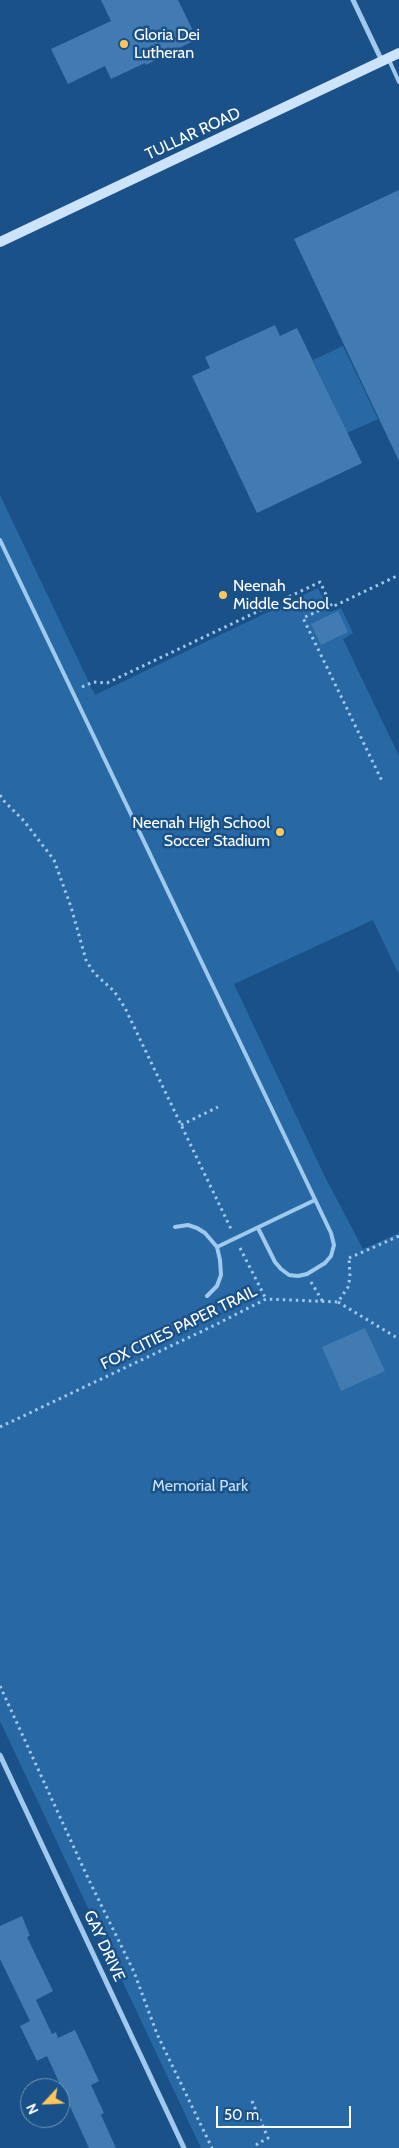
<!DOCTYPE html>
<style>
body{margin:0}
#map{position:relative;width:399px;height:2148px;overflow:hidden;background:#195188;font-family:Cabin,sans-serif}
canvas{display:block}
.north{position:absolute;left:20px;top:2078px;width:50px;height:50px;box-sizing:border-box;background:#195188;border:1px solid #7597b8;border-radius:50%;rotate:245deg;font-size:14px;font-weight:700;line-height:20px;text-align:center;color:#fff}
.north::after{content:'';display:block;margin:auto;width:18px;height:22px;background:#ffc55d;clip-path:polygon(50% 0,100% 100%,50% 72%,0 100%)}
.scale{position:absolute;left:216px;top:2106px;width:135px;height:22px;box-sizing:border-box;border:2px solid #fff;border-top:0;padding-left:6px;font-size:15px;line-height:18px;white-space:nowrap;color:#fff;-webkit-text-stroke:4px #195188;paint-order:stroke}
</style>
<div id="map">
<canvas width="399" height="2148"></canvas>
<div class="north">N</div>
<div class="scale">50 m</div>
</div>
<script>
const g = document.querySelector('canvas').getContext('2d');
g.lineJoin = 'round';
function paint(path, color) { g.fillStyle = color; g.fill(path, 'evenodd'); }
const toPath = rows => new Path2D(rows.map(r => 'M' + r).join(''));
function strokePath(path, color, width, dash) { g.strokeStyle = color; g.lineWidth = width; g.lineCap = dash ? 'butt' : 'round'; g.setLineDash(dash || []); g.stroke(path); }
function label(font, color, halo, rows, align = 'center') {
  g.font = font + ' Cabin,sans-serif'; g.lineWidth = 5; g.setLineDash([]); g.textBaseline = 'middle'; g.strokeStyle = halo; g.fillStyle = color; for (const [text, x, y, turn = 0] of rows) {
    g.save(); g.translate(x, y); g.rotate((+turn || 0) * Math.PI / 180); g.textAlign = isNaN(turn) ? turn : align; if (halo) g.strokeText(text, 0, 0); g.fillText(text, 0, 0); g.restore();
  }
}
const green = toPath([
 [343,346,378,419,347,433,313,360],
 [0,495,95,695,318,588,330,612,341,608,353,633,343,639,399,756,399,975,373,920,234,984,325,1177,363,1249,399,1233,399,2148,201,2148,0,1721]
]);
const building = toPath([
 [101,0,178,0,197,39,146,65,145,63,111,79,105,66,68,84,51,49,111,21],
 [399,190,399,461,294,239],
 [275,325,280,336,297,328,362,463,257,513,192,376,210,368,205,357],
 [338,611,348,632,321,645,311,624],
 [365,1328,385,1371,341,1391,322,1347],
 [22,1916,30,1936,27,1937,53,1991,36,2000,52,2034,56,2032,58,2038,75,2030,99,2081,91,2085,104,2113,101,2115,116,2148,89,2148,47,2056,37,2061,20,2026,30,2021,0,1959,0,1926]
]);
const path = toPath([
 [331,605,303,618,383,783],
 [82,687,93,682,107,683,320,582,332,607,399,575],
 [0,795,4,801,24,821,54,860,71,907,86,960,94,973,114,991,125,1008,231,1229],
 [181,1125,218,1107],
 [240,1248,266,1299],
 [349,1258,399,1236],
 [311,1282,323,1302],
 [338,1302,399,1339],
 [0,1427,215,1325,266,1299,338,1302,348,1287,350,1277,349,1258],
 [0,1686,87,1876,134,1972,157,2034,212,2148],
 [252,2101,268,2138,257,2144,258,2147,257,2148]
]);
const lane = toPath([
 [389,60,399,82],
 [0,540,331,1233,334,1245,331,1256,325,1263,307,1274,298,1276,289,1275,281,1269,275,1262,258,1228],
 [175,1227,188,1225,197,1228,205,1233,217,1247,220,1260,221,1275,217,1286,207,1296],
 [217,1247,315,1200]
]);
const street = toPath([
 [353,0,382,61],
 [0,1755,184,2148]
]);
const secondary = toPath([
 [0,242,399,53]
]);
const markers = [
 [124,44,5,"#ffc55d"],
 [223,595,5,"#ffc55d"],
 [280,832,5,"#ffc55d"]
];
const poiNames = [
 ["Gloria Dei",134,35],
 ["Lutheran",134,53],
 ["Neenah",233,586],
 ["Middle School",233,604],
 ["Neenah High School",270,823,"right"],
 ["Soccer Stadium",270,841,"right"]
];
const streetNames = [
 ["TULLAR ROAD",193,134,-25],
 ["FOX CITIES PAPER TRAIL",179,1328,-26],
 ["GAY DRIVE",104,1946,65]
];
const parkNames = [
 ["Memorial Park",200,1486]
];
paint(green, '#2869a5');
paint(building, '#417bb1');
strokePath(path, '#a1c8ed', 3, [2.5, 4]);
strokePath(lane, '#a1c8ed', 4);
strokePath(street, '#a1c8ed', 5);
strokePath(secondary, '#cde3f9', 10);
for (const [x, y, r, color] of markers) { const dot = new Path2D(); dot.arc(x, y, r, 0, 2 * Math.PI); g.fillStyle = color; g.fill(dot); strokePath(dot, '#195188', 2); }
label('16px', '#fff', '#195188', poiNames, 'left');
label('16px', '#fff', '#195188', streetNames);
label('16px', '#c6e1fa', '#195188', parkNames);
</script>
